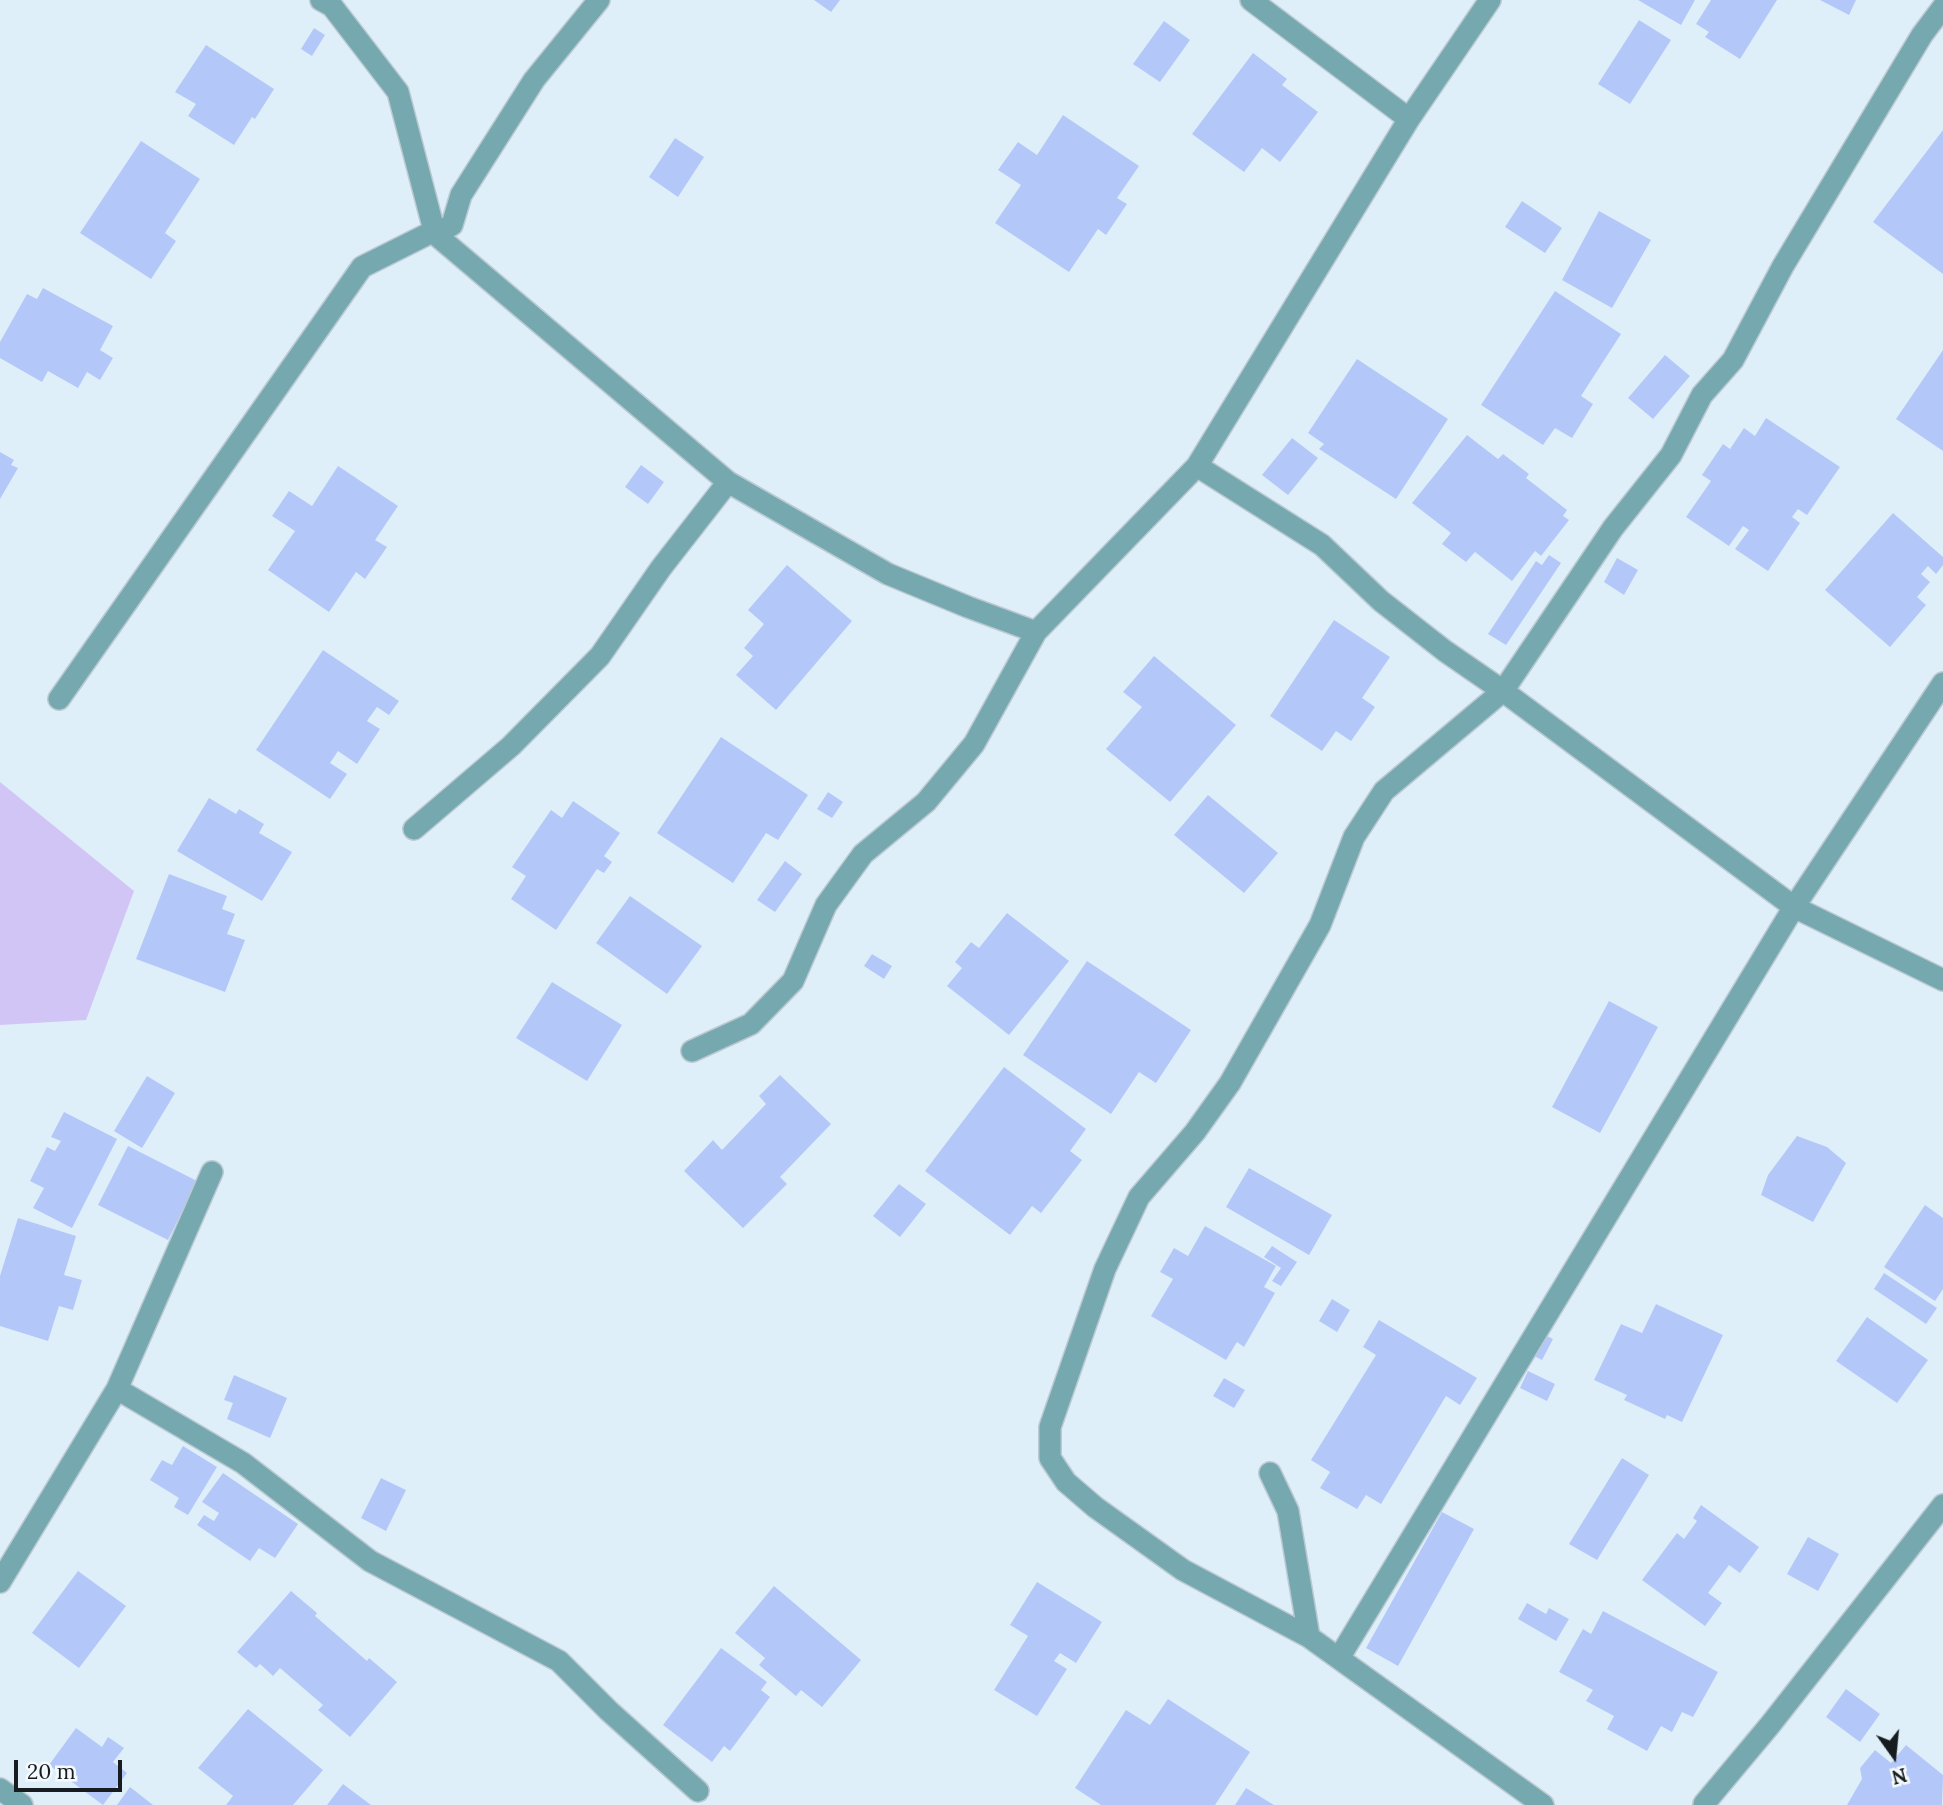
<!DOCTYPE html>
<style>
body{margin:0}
#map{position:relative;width:1943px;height:1805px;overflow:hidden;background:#dfeff9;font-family:Lora,serif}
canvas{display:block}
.north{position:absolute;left:1859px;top:1721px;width:70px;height:70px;-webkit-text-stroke:5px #f4fafe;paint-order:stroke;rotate:165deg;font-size:19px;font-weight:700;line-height:28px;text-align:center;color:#161c1f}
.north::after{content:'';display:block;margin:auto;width:24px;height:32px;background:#161c1f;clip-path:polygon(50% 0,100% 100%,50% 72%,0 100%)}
.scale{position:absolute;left:14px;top:1760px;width:108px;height:32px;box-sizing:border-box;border:4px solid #161c1f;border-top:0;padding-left:9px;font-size:21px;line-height:24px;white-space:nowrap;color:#161c1f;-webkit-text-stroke:5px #f4fafe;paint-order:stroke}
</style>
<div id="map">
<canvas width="1943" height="1805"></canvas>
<div class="north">N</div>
<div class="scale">20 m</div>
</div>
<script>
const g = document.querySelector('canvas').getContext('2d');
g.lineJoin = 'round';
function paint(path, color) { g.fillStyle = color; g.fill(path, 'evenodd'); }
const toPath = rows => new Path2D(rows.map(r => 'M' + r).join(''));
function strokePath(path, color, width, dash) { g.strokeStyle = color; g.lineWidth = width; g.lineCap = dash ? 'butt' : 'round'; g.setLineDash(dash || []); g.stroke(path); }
const green = toPath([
 [0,782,134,891,86,1020,0,1025]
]);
const building = toPath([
 [814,0,840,0,831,12],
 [1638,0,1695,0,1681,25],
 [1711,0,1777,0,1740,59,1705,37,1709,32,1696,24],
 [1820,0,1856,0,1849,15],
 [1639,20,1671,40,1630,104,1598,84],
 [1164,21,1190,40,1160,82,1133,64],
 [314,28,325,35,312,56,301,49],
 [206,45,274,89,255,119,252,117,234,145,188,116,196,104,175,92],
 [1253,53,1287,79,1282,85,1318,112,1280,162,1262,148,1244,172,1192,134],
 [1063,115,1139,166,1117,198,1127,204,1106,235,1098,229,1069,272,995,223,1021,185,998,170,1018,142,1037,155],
 [1943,130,1943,274,1873,222],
 [675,138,704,157,678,197,649,177],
 [141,141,200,179,165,233,176,241,151,279,80,233],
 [1522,201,1562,228,1545,253,1505,227],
 [1599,211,1651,240,1612,308,1562,280],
 [43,288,113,326,100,350,113,358,100,380,87,372,78,388,48,371,42,382,0,358,0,342,27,294,37,299],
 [1555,291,1621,334,1581,396,1593,404,1572,438,1555,428,1543,445,1481,405],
 [1943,350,1943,451,1896,419],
 [1665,355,1690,376,1653,419,1628,398],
 [1357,359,1448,419,1396,499,1319,449,1324,444,1308,433],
 [1766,418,1840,467,1807,515,1798,509,1792,517,1800,523,1768,571,1735,549,1749,530,1743,526,1729,546,1686,517,1711,481,1702,475,1723,444,1730,449,1744,428,1755,436],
 [1467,435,1498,459,1503,454,1529,474,1526,478,1567,510,1563,516,1569,520,1541,556,1535,551,1512,581,1475,552,1466,562,1442,544,1451,533,1412,503],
 [1292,438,1318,458,1288,495,1262,475],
 [0,452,14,460,11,465,18,468,0,499],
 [641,465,664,482,648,504,625,487],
 [338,466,398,506,375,540,387,547,365,579,356,572,329,612,268,570,295,531,272,516,289,491,312,506],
 [1893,513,1943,557,1943,565,1936,574,1928,566,1921,574,1930,582,1917,597,1926,605,1890,647,1825,590],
 [1549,555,1561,563,1506,645,1488,634,1536,561,1542,565],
 [1617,558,1638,570,1624,595,1604,582],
 [787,565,852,621,776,710,736,675,753,656,744,648,764,624,748,610],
 [1334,620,1390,657,1362,698,1375,707,1351,741,1336,731,1322,751,1270,716],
 [323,650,399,701,389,715,377,707,367,721,380,729,357,764,338,751,330,763,347,774,330,799,256,750],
 [1154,656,1236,725,1170,802,1106,749,1142,707,1123,692],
 [721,737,808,795,778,840,766,833,733,883,657,833],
 [828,792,843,802,832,818,817,809],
 [1208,795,1278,853,1244,893,1174,835],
 [209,798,236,814,239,809,264,824,259,833,292,852,262,901,177,851],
 [573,801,620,833,604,856,612,862,604,873,597,869,556,930,511,899,526,876,512,867,551,810,562,818],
 [785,861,802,874,775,912,757,900],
 [169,874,227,896,222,909,235,914,227,934,245,940,225,992,136,959],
 [630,896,702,946,667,994,596,943],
 [1007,913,1069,961,1009,1035,947,986,962,968,955,962,971,942,979,948],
 [872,954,892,966,884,979,864,966],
 [1087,961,1191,1030,1156,1083,1139,1072,1111,1114,1023,1055],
 [552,982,622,1025,587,1081,516,1038],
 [1609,1001,1658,1027,1600,1133,1552,1107],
 [1004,1067,1086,1129,1070,1151,1082,1160,1041,1213,1032,1206,1010,1235,925,1171],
 [780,1075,831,1124,780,1177,787,1184,743,1228,684,1171,713,1140,722,1150,766,1104,759,1096],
 [147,1076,175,1093,142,1148,114,1131],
 [64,1112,117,1139,72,1228,33,1208,44,1188,30,1181,47,1147,55,1151,61,1141,51,1137],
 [1797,1136,1827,1147,1846,1163,1813,1222,1761,1195,1768,1175],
 [128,1146,197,1181,168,1240,98,1205],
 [1249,1168,1332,1215,1309,1255,1226,1207],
 [899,1184,926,1204,900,1237,873,1216],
 [1925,1205,1943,1218,1943,1289,1935,1301,1884,1267],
 [18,1218,76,1236,64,1275,82,1280,73,1310,59,1306,48,1341,0,1326,0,1276],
 [1205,1226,1276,1266,1264,1287,1275,1293,1244,1347,1237,1342,1226,1360,1151,1316,1173,1279,1160,1272,1174,1248,1188,1256],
 [1272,1246,1297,1262,1281,1286,1272,1281,1281,1268,1264,1257],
 [1884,1273,1937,1308,1926,1324,1874,1289],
 [1332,1299,1350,1310,1337,1332,1319,1321],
 [1656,1304,1723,1335,1682,1422,1667,1415,1665,1419,1624,1400,1627,1395,1594,1380,1621,1324,1642,1333],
 [1867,1317,1928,1360,1897,1403,1836,1361],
 [1379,1320,1477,1378,1460,1405,1446,1396,1381,1504,1366,1495,1357,1509,1320,1488,1330,1472,1311,1460,1376,1355,1363,1347],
 [1539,1332,1553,1339,1542,1360,1530,1354],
 [1528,1371,1555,1384,1547,1401,1520,1388],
 [234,1375,287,1398,270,1438,227,1419,233,1403,224,1400],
 [1224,1378,1245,1390,1234,1408,1213,1396],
 [183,1446,217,1467,188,1515,174,1507,179,1498,150,1480,162,1460,172,1465],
 [1622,1458,1649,1475,1597,1560,1569,1544],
 [223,1473,298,1524,275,1558,259,1548,250,1561,197,1525,204,1515,214,1521,219,1513,202,1502],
 [381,1478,406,1490,386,1531,361,1518],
 [1701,1505,1759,1547,1740,1573,1729,1565,1708,1593,1722,1603,1705,1626,1642,1580,1677,1533,1684,1539,1697,1521,1693,1518],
 [1442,1512,1474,1529,1398,1666,1366,1648],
 [1808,1537,1839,1554,1818,1591,1787,1574],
 [78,1571,126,1606,79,1668,32,1633],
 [1037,1582,1102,1622,1076,1663,1060,1653,1054,1661,1067,1669,1037,1716,994,1690,1028,1636,1010,1625],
 [774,1586,861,1660,822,1707,801,1690,796,1696,759,1665,765,1658,735,1633],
 [291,1591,317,1613,315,1616,367,1661,369,1658,397,1682,350,1737,318,1710,323,1705,280,1668,273,1676,260,1664,256,1668,237,1652],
 [1527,1603,1546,1614,1549,1608,1569,1619,1556,1641,1518,1619],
 [1603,1611,1718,1672,1693,1717,1682,1712,1672,1732,1661,1726,1647,1751,1607,1729,1614,1716,1586,1701,1593,1690,1559,1672,1583,1629,1591,1634],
 [721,1648,767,1682,761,1690,770,1697,730,1751,724,1746,712,1762,663,1725],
 [1846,1689,1880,1714,1860,1742,1826,1717],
 [1168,1699,1250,1752,1215,1805,1101,1805,1075,1788,1126,1710,1150,1725],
 [248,1709,323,1770,293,1805,226,1805,233,1796,198,1768],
 [76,1728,102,1747,108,1737,124,1748,113,1762,127,1773,103,1805,49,1765],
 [1906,1745,1943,1775,1942,1805,1847,1805,1862,1779,1860,1768,1875,1750,1891,1763],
 [343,1784,371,1805,327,1805],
 [130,1787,153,1805,117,1805],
 [1246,1788,1274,1805,1235,1805]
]);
const minor = toPath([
 [321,0,332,6,398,92,435,234,728,482,888,574,968,607,1036,632],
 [1251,0,1409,119],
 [435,234,452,225,461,195,534,80,599,0],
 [1197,466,1322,545,1381,601,1445,651,1503,691,1794,907,1339,1658],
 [1943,683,1794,907,1943,980],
 [59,699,362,267,434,231],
 [414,829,511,746,600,656,661,568,728,482],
 [692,1051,751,1024,793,981,826,905,863,854,926,802,974,744,1036,632,1197,466,1409,119,1490,0],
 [117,1389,243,1463,370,1561,559,1661,609,1711,698,1791],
 [1270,1473,1288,1511,1309,1637],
 [0,1582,117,1389,212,1172],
 [0,1789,22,1805],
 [1704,1804,1770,1725,1943,1505],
 [1543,1805,1309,1637,1183,1570,1095,1507,1066,1482,1050,1458,1050,1427,1105,1269,1139,1197,1195,1132,1230,1083,1320,925,1354,837,1384,791,1503,691,1613,528,1671,455,1702,395,1733,360,1783,266,1922,35,1943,7]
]);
paint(green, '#d1c5f6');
paint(building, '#b3c8f9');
strokePath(minor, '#bbc9d2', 24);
strokePath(minor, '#76a8af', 21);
</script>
